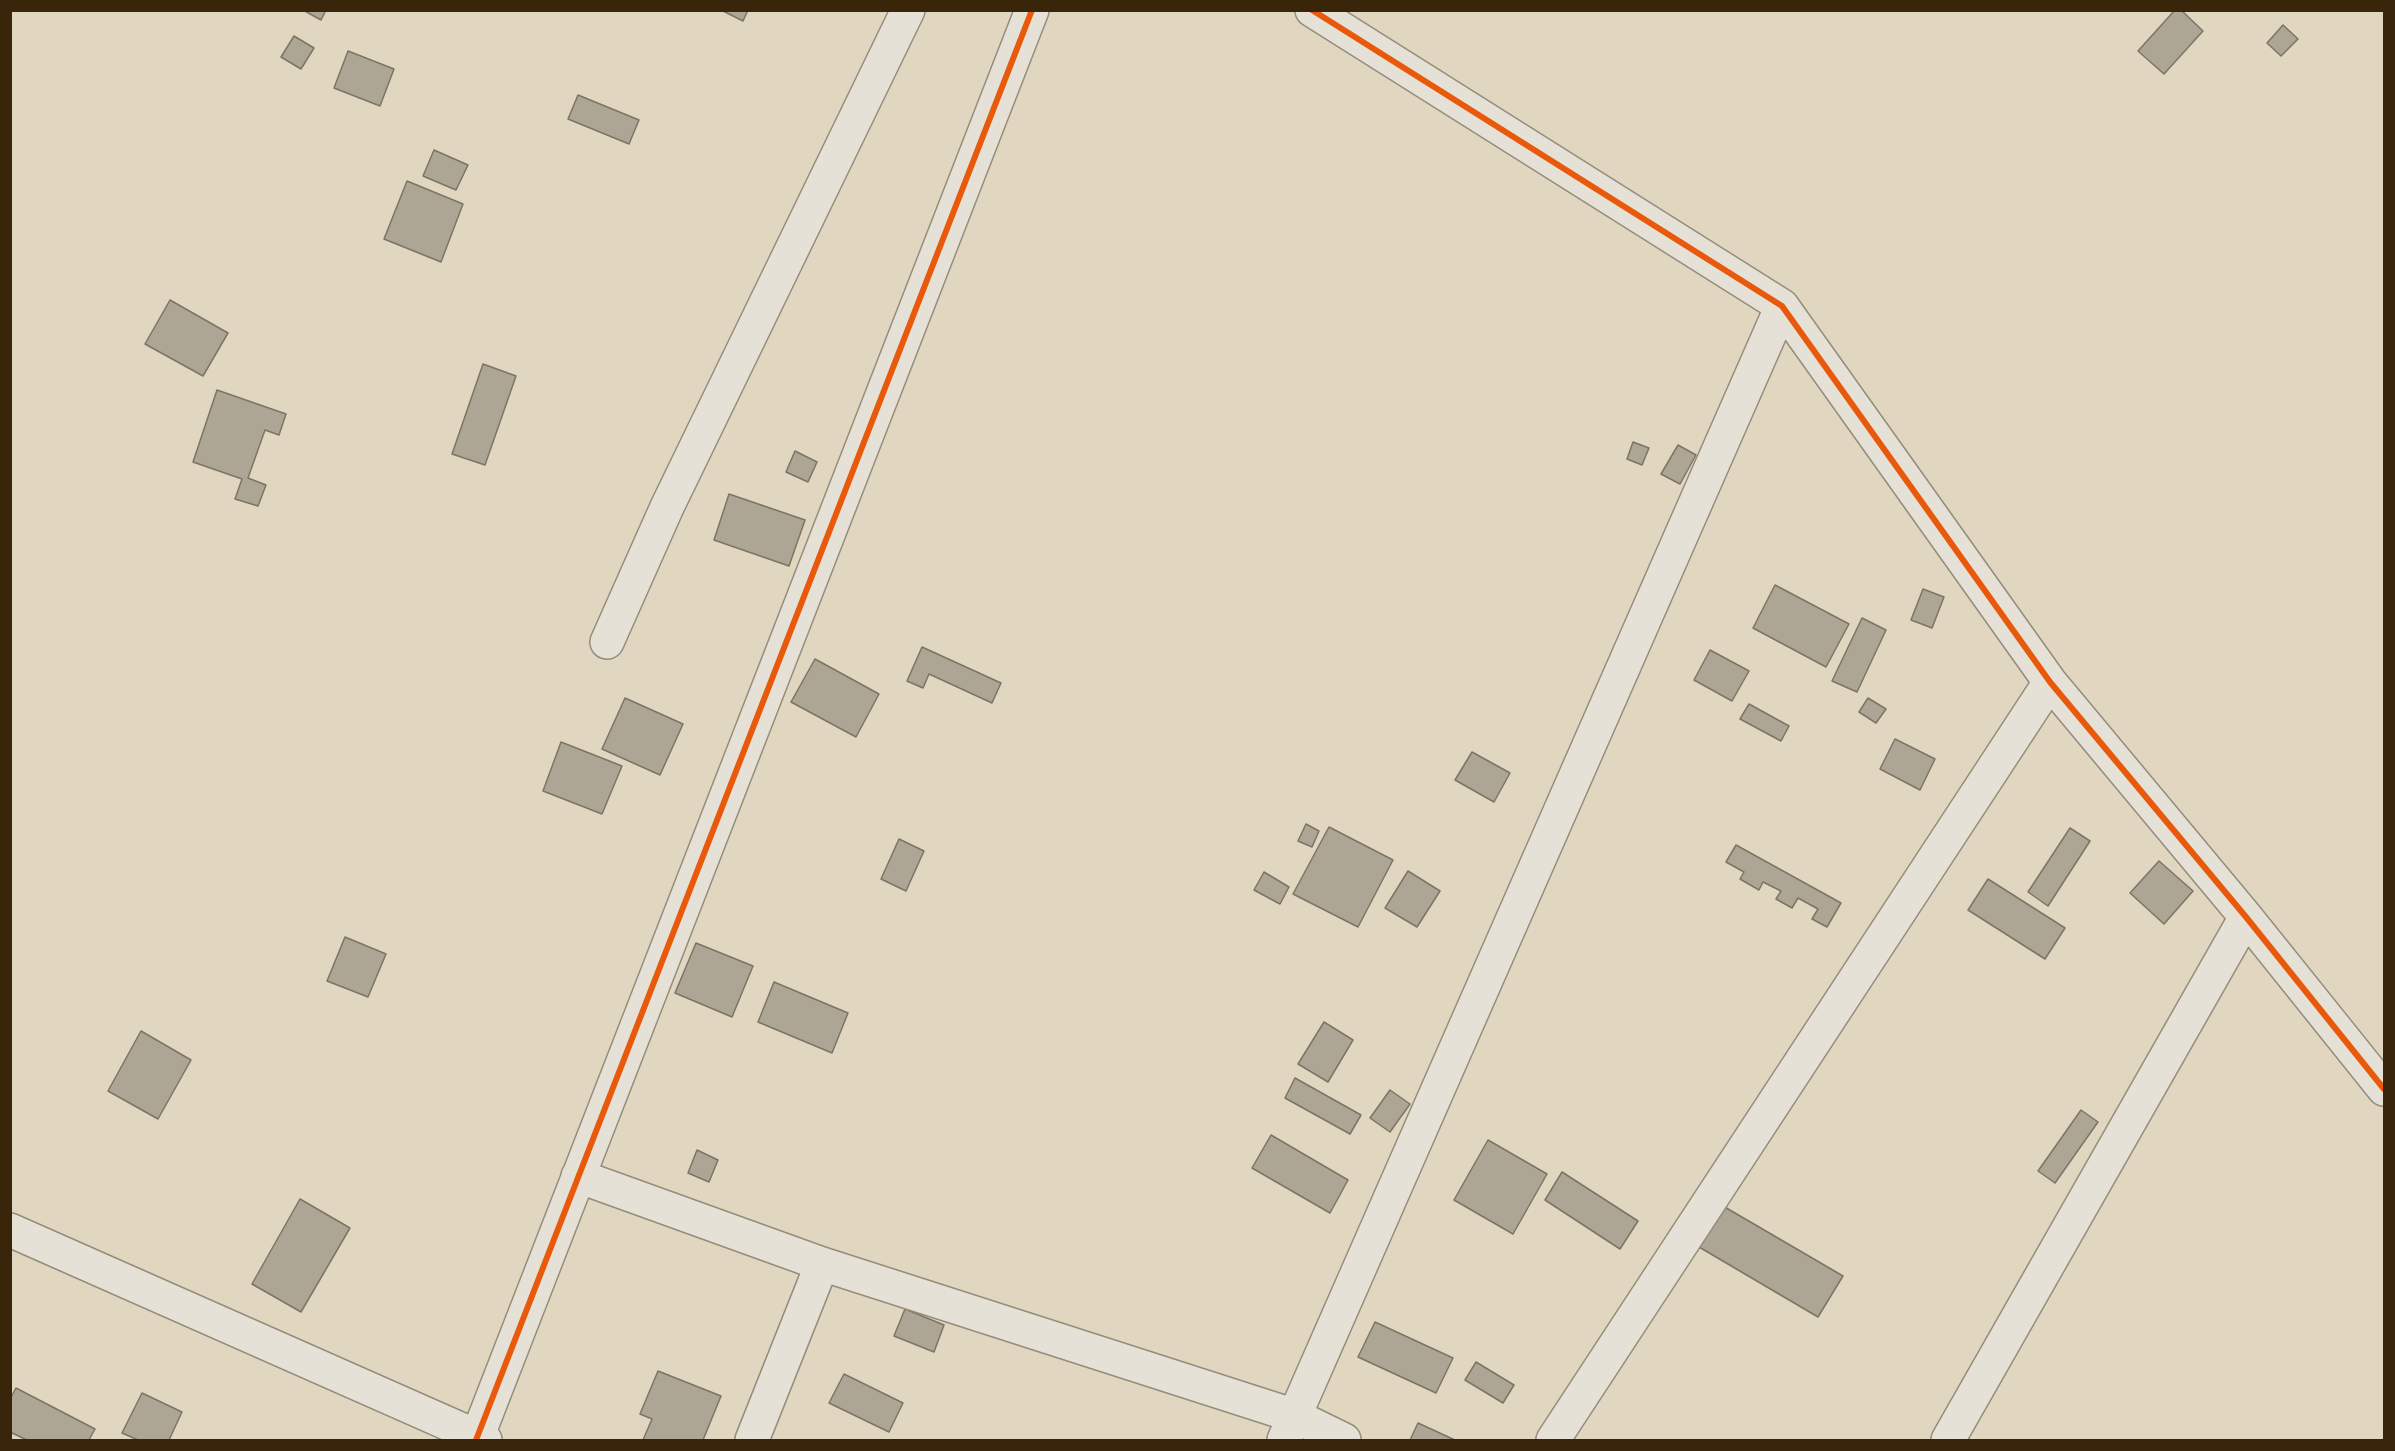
<!DOCTYPE html>
<style>
body{margin:0}
#map{position:relative;width:2395px;height:1451px;overflow:hidden;background:#e1d6bf;font-family:Cardo,serif}
canvas{display:block}
.frame{position:absolute;inset:0;border:12px solid #39260a;pointer-events:none}
</style>
<div id="map">
<canvas width="2395" height="1451"></canvas>
<div class="frame"></div>
</div>
<script>
const g = document.querySelector('canvas').getContext('2d');
g.lineJoin = 'round';
function paint(path, color) { g.fillStyle = color; g.fill(path, 'evenodd'); }
const toPath = rows => new Path2D(rows.map(r => 'M' + r).join(''));
function strokePath(path, color, width, dash) { g.strokeStyle = color; g.lineWidth = width; g.lineCap = dash ? 'butt' : 'round'; g.setLineDash(dash || []); g.stroke(path); }
const building = toPath([
 [303,10,326,10,321,20,303,10],
 [721,10,748,10,743,21,721,10],
 [2175,10,2181,10,2203,31,2164,74,2138,51,2175,10],
 [2283,25,2298,39,2281,56,2267,43,2283,25],
 [294,36,314,48,301,69,281,57,294,36],
 [348,51,394,69,380,106,334,88,348,51],
 [578,95,639,120,629,144,568,119,578,95],
 [434,150,468,165,456,190,423,176,434,150],
 [407,181,463,204,441,262,384,239,407,181],
 [170,300,228,333,203,376,145,344,170,300],
 [483,364,516,376,485,465,452,454,483,364],
 [217,390,286,414,279,435,265,430,248,478,266,485,258,506,235,499,242,479,193,462,217,390],
 [1633,442,1649,448,1642,465,1627,459,1633,442],
 [1678,445,1696,455,1680,484,1661,474,1678,445],
 [795,451,817,462,808,482,786,472,795,451],
 [729,494,805,520,789,566,714,540,729,494],
 [1775,585,1849,624,1826,667,1753,628,1775,585],
 [1923,589,1944,597,1932,628,1911,620,1923,589],
 [1862,618,1886,630,1857,692,1832,681,1862,618],
 [922,647,1001,683,992,703,929,674,923,688,907,681,922,647],
 [1710,650,1749,671,1732,701,1694,680,1710,650],
 [815,659,879,694,856,737,791,702,815,659],
 [625,698,683,724,660,775,602,749,625,698],
 [1868,698,1886,709,1876,723,1859,712,1868,698],
 [1749,704,1789,726,1781,741,1740,719,1749,704],
 [1895,739,1935,759,1920,790,1880,769,1895,739],
 [561,742,622,766,602,814,543,791,561,742],
 [1472,752,1510,773,1494,802,1455,780,1472,752],
 [1306,824,1319,831,1312,847,1298,841,1306,824],
 [1329,827,1393,860,1358,927,1293,894,1329,827],
 [2070,828,2090,841,2048,906,2028,892,2070,828],
 [899,839,924,851,906,891,881,879,899,839],
 [1736,845,1841,903,1827,927,1812,919,1818,909,1798,898,1792,908,1776,899,1781,891,1763,882,1759,890,1740,879,1744,872,1726,862,1736,845],
 [2159,861,2193,891,2164,924,2130,893,2159,861],
 [1408,871,1440,891,1417,927,1385,908,1408,871],
 [1264,872,1289,887,1280,904,1254,890,1264,872],
 [1988,879,2065,928,2045,959,1968,910,1988,879],
 [345,937,386,954,368,997,327,981,345,937],
 [696,943,753,966,732,1017,675,993,696,943],
 [774,982,848,1013,832,1053,758,1022,774,982],
 [1324,1022,1353,1040,1328,1082,1298,1064,1324,1022],
 [141,1031,191,1060,158,1119,108,1091,141,1031],
 [1295,1078,1361,1115,1350,1134,1285,1098,1295,1078],
 [1390,1090,1410,1104,1390,1132,1370,1118,1390,1090],
 [2081,1110,2098,1122,2055,1183,2038,1171,2081,1110],
 [1271,1135,1348,1180,1330,1213,1252,1168,1271,1135],
 [1488,1140,1547,1174,1513,1234,1454,1200,1488,1140],
 [697,1150,718,1160,709,1182,688,1173,697,1150],
 [1562,1172,1638,1221,1620,1249,1545,1200,1562,1172],
 [300,1199,350,1228,301,1312,252,1284,300,1199],
 [1723,1206,1843,1276,1818,1317,1699,1247,1723,1206],
 [905,1309,944,1325,934,1352,894,1336,905,1309],
 [1375,1322,1453,1358,1436,1393,1358,1357,1375,1322],
 [1476,1362,1514,1385,1503,1403,1465,1380,1476,1362],
 [658,1371,721,1396,703,1440,643,1440,652,1419,640,1414,658,1371],
 [844,1374,903,1403,889,1432,829,1403,844,1374],
 [16,1388,95,1429,89,1440,27,1440,10,1432,10,1399,16,1388],
 [142,1393,182,1412,169,1440,138,1440,122,1433,142,1393],
 [1418,1423,1455,1440,1410,1440,1418,1423]
]);
const street = toPath([
 [1312,10,1782,306,2050,682,2246,917,2384,1089],
 [607,642,667,507,908,10],
 [578,1176,822,1264,1295,1416,1344,1440],
 [10,1230,485,1440],
 [476,1440,1032,10],
 [752,1440,822,1264],
 [1284,1440,1782,306],
 [1553,1440,2050,682],
 [1948,1440,2246,917]
]);
const cycleway = toPath([
 [1312,10,1782,306,2050,682,2246,917,2384,1089],
 [476,1440,1032,10]
]);
paint(building, '#aea695');
strokePath(building, '#7c7464', 1.5);
strokePath(street, '#958c7b', 36);
strokePath(street, '#e6e1d6', 33);
strokePath(cycleway, '#e8590c', 6);
</script>
